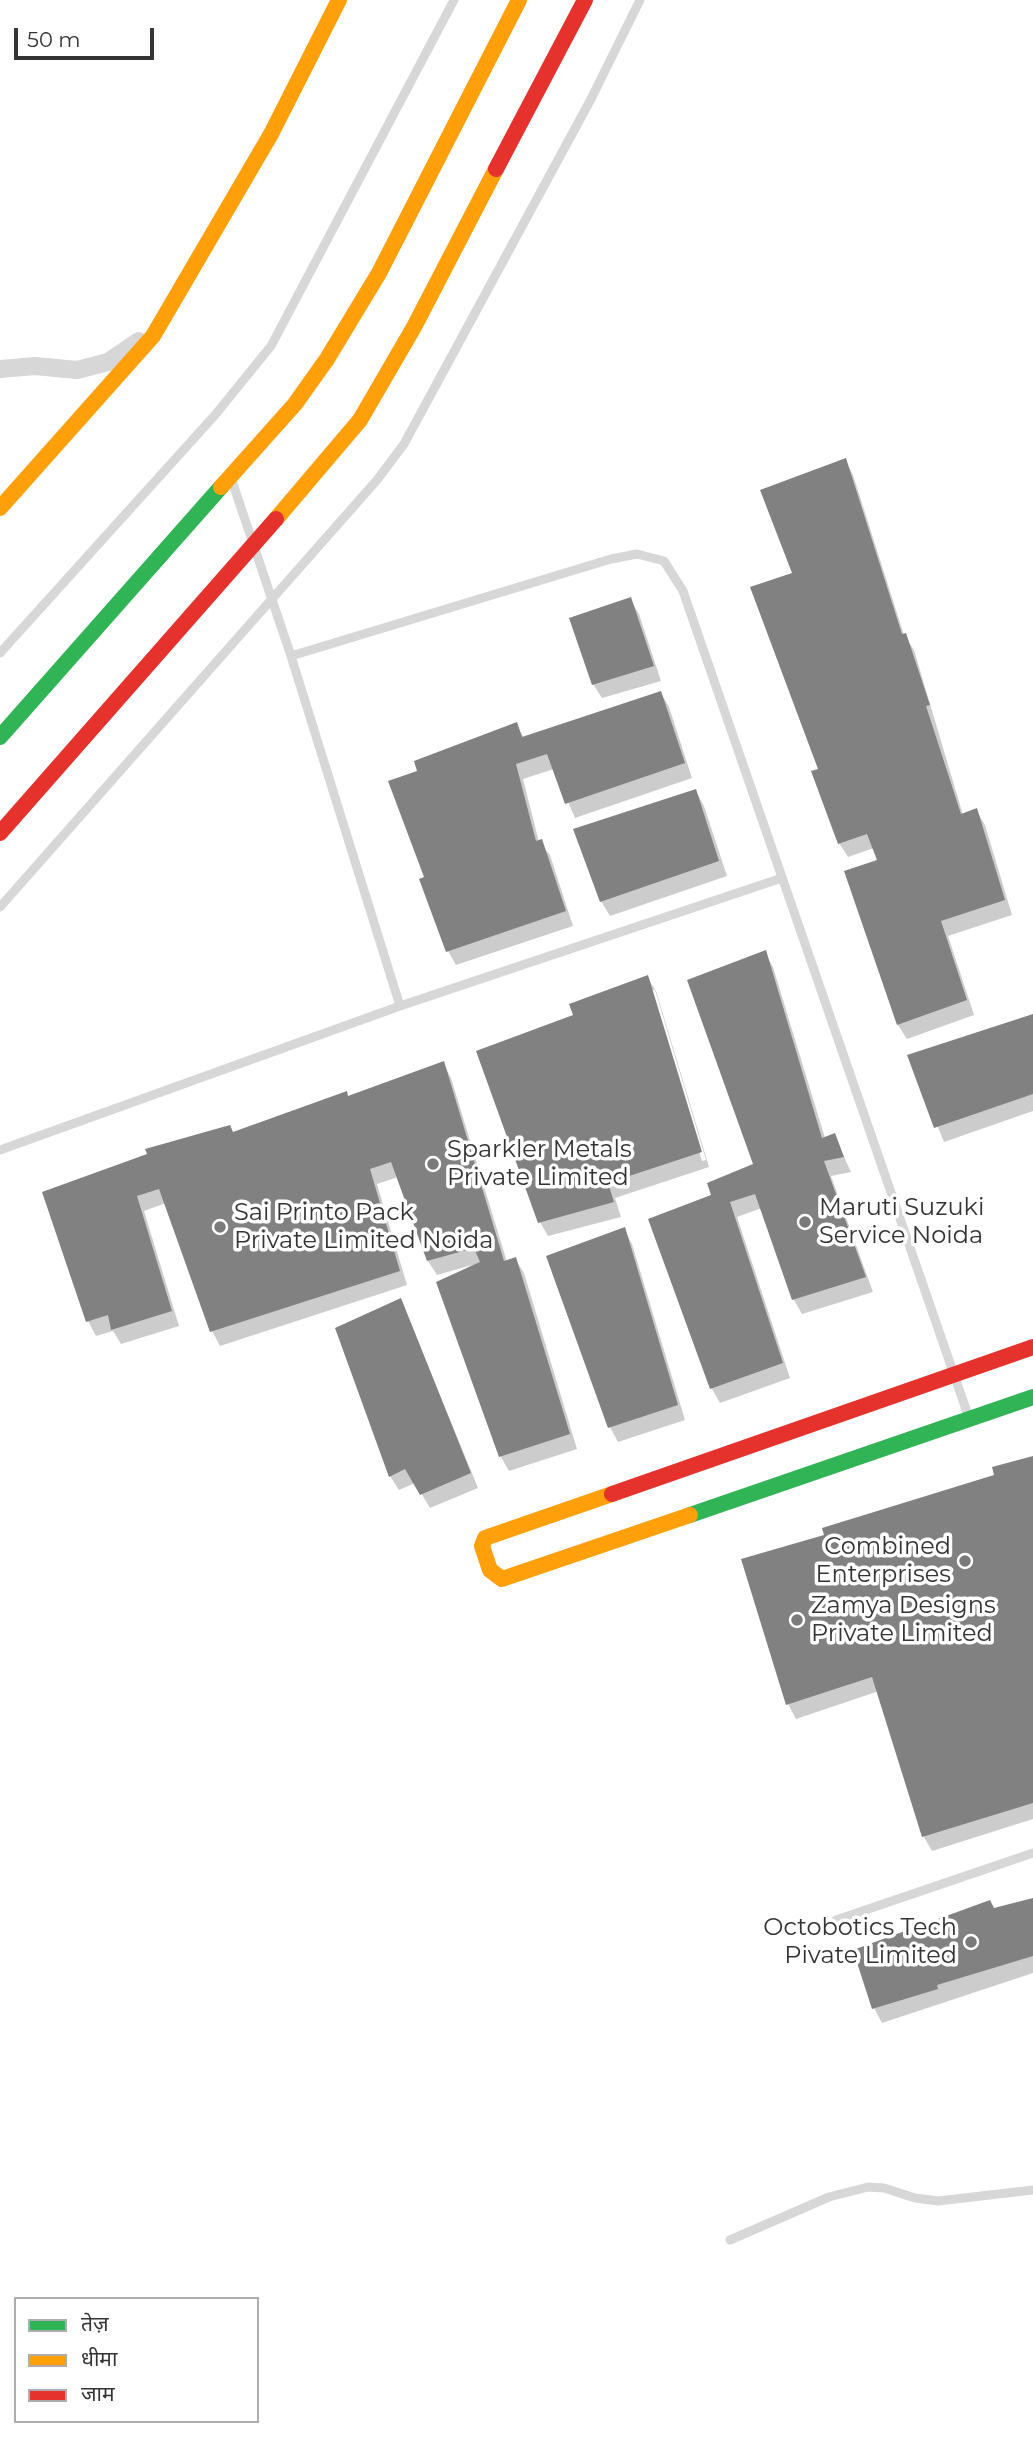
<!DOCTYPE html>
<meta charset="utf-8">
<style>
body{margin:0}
#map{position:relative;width:1033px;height:2437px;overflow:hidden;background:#fff;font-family:Montserrat,"Noto Sans Devanagari",sans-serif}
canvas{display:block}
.legend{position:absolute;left:14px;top:2297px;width:245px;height:126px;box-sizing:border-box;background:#fff;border:2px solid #adadad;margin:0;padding:9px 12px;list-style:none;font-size:21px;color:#333}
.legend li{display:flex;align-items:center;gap:14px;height:35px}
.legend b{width:35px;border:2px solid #adadad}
.scale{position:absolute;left:14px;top:28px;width:140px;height:32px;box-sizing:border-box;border:4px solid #333;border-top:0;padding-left:9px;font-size:21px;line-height:24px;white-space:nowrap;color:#333;-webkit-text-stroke:5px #fff;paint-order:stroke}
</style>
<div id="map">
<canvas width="1033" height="2437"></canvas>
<ul class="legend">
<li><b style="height:9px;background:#30b455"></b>तेज़</li>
<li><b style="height:9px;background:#ff9f0a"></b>धीमा</li>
<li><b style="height:9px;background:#e5322d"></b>जाम</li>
</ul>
<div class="scale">50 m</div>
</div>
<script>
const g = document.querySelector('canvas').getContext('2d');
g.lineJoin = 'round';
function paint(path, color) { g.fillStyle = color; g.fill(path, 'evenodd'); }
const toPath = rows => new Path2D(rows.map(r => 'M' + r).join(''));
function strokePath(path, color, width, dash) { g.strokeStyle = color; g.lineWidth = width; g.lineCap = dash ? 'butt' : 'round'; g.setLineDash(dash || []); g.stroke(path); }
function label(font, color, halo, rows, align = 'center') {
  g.font = font + ' Montserrat,sans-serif'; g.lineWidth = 7; g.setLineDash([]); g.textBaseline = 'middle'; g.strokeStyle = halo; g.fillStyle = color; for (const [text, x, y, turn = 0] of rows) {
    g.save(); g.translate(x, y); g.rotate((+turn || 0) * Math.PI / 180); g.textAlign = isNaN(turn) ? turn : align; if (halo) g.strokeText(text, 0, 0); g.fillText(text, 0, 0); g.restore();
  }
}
const shadow = toPath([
 [845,461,853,475,904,635,914,650,963,815,976,810,985,825,1012,915,948,936,974,1015,907,1039,898,1025,847,872,879,861,874,848,848,857,839,843,821,770,794,575],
 [630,599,639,614,661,681,602,698,593,684],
 [661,693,669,707,692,778,575,818,554,769,523,779,539,842,550,855,573,926,456,965,448,951,427,879,420,772,516,724,524,738],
 [696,791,704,806,727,876,610,916,601,901],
 [765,953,773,967,825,1138,834,1135,851,1172,831,1176,873,1292,802,1314,794,1300,762,1208,737,1217,790,1378,720,1403,712,1389,650,1220,713,1196,755,1165],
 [647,977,656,991,709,1167,615,1198,621,1217,548,1236,540,1222,576,1016],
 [651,990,655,990,706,1160,702,1161],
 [1033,1023,1033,1111,944,1142,909,1057],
 [443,1063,451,1078,507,1262,515,1259,524,1273,577,1449,509,1471,501,1457,438,1283,472,1265,437,1275,428,1261,398,1177,377,1184,407,1285,220,1346,212,1331,166,1203,144,1211,179,1326,121,1344,113,1331,96,1336,88,1321,44,1193,349,1098],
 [624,1229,632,1244,685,1420,618,1442,610,1427],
 [401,1300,478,1488,430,1508,415,1483,399,1490,390,1476],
 [1033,1458,1033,1819,932,1851,924,1837,879,1691,796,1719,788,1704,826,1536,996,1476],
 [1033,1899,1033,1973,882,2023,874,2008,994,1910]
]);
const building = toPath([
 [846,458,902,634,906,633,930,705,926,706,961,814,977,808,1005,900,941,921,967,1000,897,1025,844,871,877,860,867,834,838,844,811,771,818,769,750,587,792,573,760,490],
 [631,597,654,666,592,685,569,618],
 [661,691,685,763,565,804,547,754,516,764,536,841,542,839,566,911,446,952,419,879,424,877,388,781,417,771,414,761,517,722,522,737],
 [696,789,719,861,600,902,573,829],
 [766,950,822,1138,835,1133,844,1157,824,1161,866,1277,792,1300,755,1194,730,1202,783,1363,710,1389,648,1219,711,1195,707,1183,753,1164,687,980],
 [648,975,702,1152,608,1183,614,1202,538,1223,476,1051,573,1015,569,1004],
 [1033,1014,1033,1094,934,1128,907,1055],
 [444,1061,504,1261,516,1257,570,1434,499,1457,436,1282,480,1262,474,1248,427,1261,391,1162,370,1169,400,1271,210,1332,159,1189,137,1196,172,1311,111,1330,108,1315,86,1322,42,1192,147,1154,145,1149,230,1125,233,1132,347,1091,348,1096],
 [625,1227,678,1405,608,1428,546,1256],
 [401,1298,471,1473,420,1495,405,1469,389,1477,335,1328],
 [1033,1456,1033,1803,922,1837,872,1677,786,1705,741,1559,824,1535,822,1528,994,1475,992,1467],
 [1033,1898,1033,1956,937,1985,938,1989,872,2009,853,1950,990,1900,994,1908]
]);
const lane = toPath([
 [232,481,291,656,400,1006],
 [0,653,215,415,271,346,454,0],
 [291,656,611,559,637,554,664,561,683,591,969,1418],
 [0,907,377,480,404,444,591,99,640,0],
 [0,1150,400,1006,782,878],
 [836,1920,1033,1853],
 [730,2240,829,2197,868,2187,884,2188,915,2198,938,2201,1033,2190]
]);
const street = toPath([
 [0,369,35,366,77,370,108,362,139,341]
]);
const fast = toPath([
 [0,737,221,487],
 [690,1515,1033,1397]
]);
const slow = toPath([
 [221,487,295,404,327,359,379,273,519,0],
 [0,508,153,336,271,134,339,0],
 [276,519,360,420,414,327,496,169],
 [612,1494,485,1538,482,1546,490,1570,502,1579,690,1515]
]);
const jam = toPath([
 [496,169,585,0],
 [0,833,276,519],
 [612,1494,1033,1347]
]);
const markers = [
 [433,1164,7,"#7a7a7a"],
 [805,1222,7,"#7a7a7a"],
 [220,1227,7,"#7a7a7a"],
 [965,1561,7,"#7a7a7a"],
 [797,1620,7,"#7a7a7a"],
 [971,1942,7,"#7a7a7a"]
];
const poiNames = [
 ["Sparkler Metals",447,1150],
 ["Private Limited",447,1178],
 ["Maruti Suzuki",819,1208],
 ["Service Noida",819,1236],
 ["Sai Printo Pack",234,1213],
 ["Private Limited Noida",234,1241],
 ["Combined",951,1547,"right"],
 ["Enterprises",951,1575,"right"],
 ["Zamya Designs",811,1606],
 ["Private Limited",811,1634],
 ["Octobotics Tech",957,1928,"right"],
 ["Pivate Limited",957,1956,"right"]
];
paint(shadow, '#0003');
paint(building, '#818181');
strokePath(lane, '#d7d7d7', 9);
strokePath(street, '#d7d7d7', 18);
strokePath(fast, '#30b455', 16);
strokePath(slow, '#ff9f0a', 16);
strokePath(jam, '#e5322d', 16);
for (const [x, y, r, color] of markers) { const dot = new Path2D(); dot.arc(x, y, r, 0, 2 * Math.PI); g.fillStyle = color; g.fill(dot); strokePath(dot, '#fff', 2.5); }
label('24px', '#333', '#fff', poiNames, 'left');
</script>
